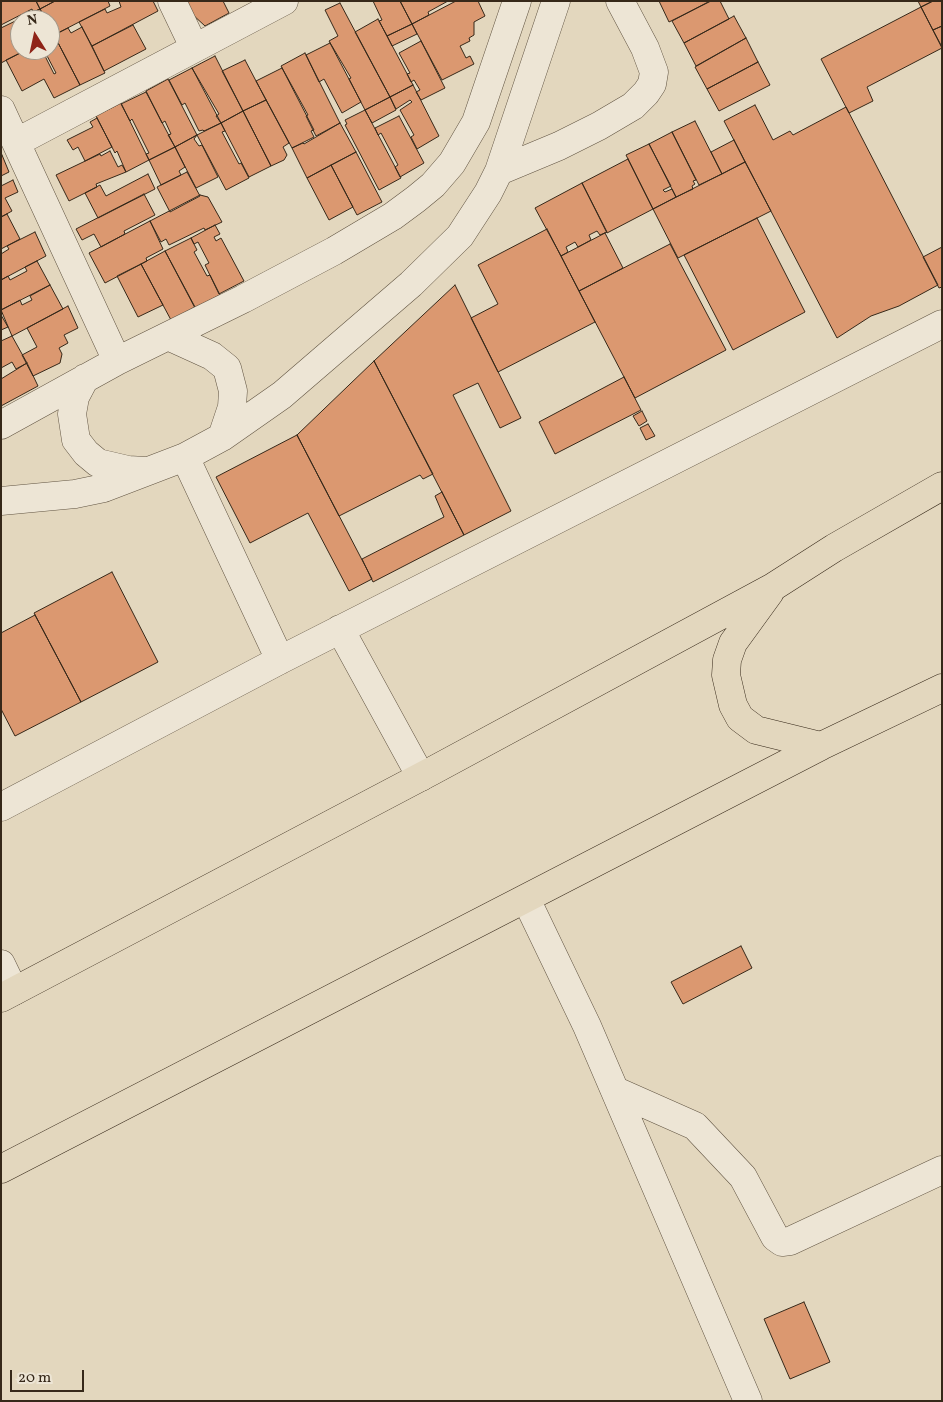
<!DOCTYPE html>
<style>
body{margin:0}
#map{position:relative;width:943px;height:1402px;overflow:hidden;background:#e3d7be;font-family:Vollkorn,serif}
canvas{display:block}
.frame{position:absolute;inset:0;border:2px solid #362819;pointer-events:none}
.north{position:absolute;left:10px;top:10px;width:50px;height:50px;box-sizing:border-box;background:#ede5d5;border:1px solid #a4998a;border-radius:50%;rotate:350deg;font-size:14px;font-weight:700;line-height:20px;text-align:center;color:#362819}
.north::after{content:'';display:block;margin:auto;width:18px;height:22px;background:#8f2418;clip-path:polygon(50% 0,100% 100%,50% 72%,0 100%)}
.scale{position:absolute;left:10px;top:1370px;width:74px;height:22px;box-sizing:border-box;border:2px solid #362819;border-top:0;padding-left:6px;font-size:15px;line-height:18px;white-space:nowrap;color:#362819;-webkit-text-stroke:4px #ede5d5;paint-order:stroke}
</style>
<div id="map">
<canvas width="943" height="1402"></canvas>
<div class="frame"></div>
<div class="north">N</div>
<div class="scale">20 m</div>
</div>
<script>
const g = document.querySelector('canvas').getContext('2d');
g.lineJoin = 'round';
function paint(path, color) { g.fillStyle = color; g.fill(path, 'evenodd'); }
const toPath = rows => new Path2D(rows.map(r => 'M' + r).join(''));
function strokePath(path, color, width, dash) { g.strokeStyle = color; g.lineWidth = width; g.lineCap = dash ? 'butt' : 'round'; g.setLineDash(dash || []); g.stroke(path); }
const building = toPath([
 [1,1,36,1,40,9,33,12,32,9,1,25,1,1],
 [36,1,55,1,40,9,36,1],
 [55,1,108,1,110,6,54,35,50,27,50,20,46,20,40,9,55,1],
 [153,1,158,11,92,46,79,22,105,9,107,13,121,7,119,1,153,1],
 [185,1,223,1,229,13,205,26,192,14,185,1],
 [373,1,400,1,412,24,387,36,379,21,382,20,373,1],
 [400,1,448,1,428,12,429,15,412,24,400,1],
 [456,1,478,1,485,16,474,22,474,35,469,38,470,41,460,46,466,58,470,56,474,64,442,80,412,24,456,1],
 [659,1,711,1,669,22,659,1],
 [710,1,720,1,729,19,684,43,672,21,710,1],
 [918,1,933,1,921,7,918,1],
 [933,1,942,1,942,26,933,30,921,7,933,1],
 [340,3,390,97,365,110,349,79,351,78,329,41,338,36,325,10,340,3],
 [921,7,942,48,867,87,873,101,849,113,821,59,921,7],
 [40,9,46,20,20,20,20,50,26,50,1,63,1,28,40,9],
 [734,16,746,38,696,66,684,43,734,16],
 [378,19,413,85,390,97,355,32,378,19],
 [412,24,417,34,392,46,387,36,412,24],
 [133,25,146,49,104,71,92,46,133,25],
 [942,26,942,47,933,30,942,26],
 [82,27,105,73,80,85,54,35,68,28,71,33,82,27],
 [54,35,80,85,54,98,44,79,22,91,6,60,26,50,42,50,54,74,56,73,44,50,50,50,50,37,54,35],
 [746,38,758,62,707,89,695,67,746,38],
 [421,41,445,88,421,100,416,92,420,90,414,80,411,82,407,74,410,73,399,53,421,41],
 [330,43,361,102,342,113,324,79,319,82,306,55,330,43],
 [305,53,340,123,316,136,306,116,308,115,281,66,305,53],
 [215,56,243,111,221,123,216,116,219,114,192,68,215,56],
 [245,60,266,100,243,111,222,71,245,60],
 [758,62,770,85,719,111,707,89,758,62],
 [192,68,221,123,204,131,203,130,199,131,185,103,182,105,169,80,192,68],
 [282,68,314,130,311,131,314,137,292,148,256,81,282,68],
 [168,79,197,135,175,147,168,135,171,134,165,121,162,123,146,91,168,79],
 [413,85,439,136,417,149,411,137,414,135,400,110,412,102,410,100,396,109,390,97,413,85],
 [146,92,175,147,149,160,146,154,149,153,132,119,130,121,121,104,146,92],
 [390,97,396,110,372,123,365,110,390,97],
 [266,100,289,143,283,147,287,155,284,160,271,166,243,111,266,100],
 [121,103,149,160,126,172,117,151,115,153,96,116,121,103],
 [755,105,773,140,790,131,793,135,846,107,938,285,899,306,871,316,837,338,724,121,755,105],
 [365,110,401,178,379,190,345,125,347,124,345,120,365,110],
 [243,111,271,166,249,177,221,123,243,111],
 [399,116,424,163,400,177,395,167,398,165,381,133,378,135,375,128,399,116],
 [97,118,112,147,85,161,78,147,73,150,67,140,93,127,90,122,97,118],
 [695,121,722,174,699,185,672,132,695,121],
 [221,123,225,131,222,132,239,164,241,163,249,178,226,190,197,135,221,123],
 [340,123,356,152,307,178,292,148,303,143,304,144,340,123],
 [672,132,696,180,693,181,695,184,692,186,693,189,676,197,649,144,672,132],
 [197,135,194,139,199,146,202,145,218,177,196,188,175,147,197,135],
 [734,140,745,162,722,174,711,152,734,140],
 [649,144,671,186,663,190,665,192,672,189,676,197,653,209,626,155,649,144],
 [175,147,185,167,179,171,181,175,161,185,149,160,175,147],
 [110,151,118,167,122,165,126,172,96,184,97,187,69,201,56,175,100,154,101,156,110,151],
 [356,152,382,202,357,215,331,165,356,152],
 [2,155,9,172,1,176,1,155,2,155],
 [628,159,653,209,607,233,582,183,628,159],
 [745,162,771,211,678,258,653,209,745,162],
 [331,165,353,207,329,220,307,178,331,165],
 [187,172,200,196,170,212,157,187,187,172],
 [148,174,155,189,98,218,85,193,100,185,106,196,148,174],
 [13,180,18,192,5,198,12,211,1,217,1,186,13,180],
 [582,183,607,232,600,235,597,231,589,235,591,240,578,247,575,242,566,247,568,252,561,256,535,208,582,183],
 [144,194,155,215,124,231,125,234,101,247,94,234,82,240,76,229,144,194],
 [200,195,208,197,222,222,205,230,204,228,169,245,166,239,161,242,150,221,200,195],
 [7,214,20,239,1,249,1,217,7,214],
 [757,218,805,312,733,350,684,255,757,218],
 [150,221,163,249,146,258,147,261,105,283,89,253,150,221],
 [215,225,220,234,214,237,216,241,221,238,244,281,219,294,205,265,209,263,198,242,194,244,191,238,215,225],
 [547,229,595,322,498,372,471,318,498,304,478,265,547,229],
 [35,232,46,256,1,280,1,254,9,249,7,246,35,232],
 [605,233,623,268,579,291,561,256,605,233],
 [191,238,197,250,194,252,207,276,210,275,220,295,195,308,165,251,191,238],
 [670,244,726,350,635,398,579,291,670,244],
 [942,247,942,287,939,288,923,257,942,247],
 [165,251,195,307,171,320,141,264,165,251],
 [37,261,50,285,1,310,1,280,8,276,10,280,27,271,25,267,37,261],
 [141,264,163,305,138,317,117,276,141,264],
 [50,285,63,309,12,336,1,310,20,300,22,305,32,300,30,296,50,285],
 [455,285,521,418,500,428,478,383,453,395,511,511,464,535,374,361,455,285],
 [68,306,78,328,64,335,68,343,59,348,62,354,60,363,33,376,22,355,37,347,27,328,68,306],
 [1,315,8,327,1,330,1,315],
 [12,336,27,363,16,369,12,362,1,368,1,341,12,336],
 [374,361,433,474,423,479,420,475,339,516,297,435,374,361],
 [27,363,38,386,1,406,1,379,27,363],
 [624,377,641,410,555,454,539,422,624,377],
 [642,411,647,421,639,426,633,416,642,411],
 [648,424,655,436,646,440,640,428,648,424],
 [297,435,372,579,349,591,308,513,250,543,216,477,297,435],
 [442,492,464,535,373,582,362,559,444,517,435,496,442,492],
 [112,572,158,662,81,702,34,613,112,572],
 [35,615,81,702,15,736,1,709,1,633,35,615],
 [741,946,752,968,683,1004,671,982,741,946],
 [804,1302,830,1362,790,1379,764,1319,804,1302]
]);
const minor = toPath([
 [172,1,194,47],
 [1,110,117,361],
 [17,142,284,1],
 [499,171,559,146,599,126,633,106,646,93,652,84,654,72,645,48,620,1],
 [168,336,212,356,227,368,233,391,232,407,222,437],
 [85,378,75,397,72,414,76,440,86,453,98,463,128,470,146,471],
 [1,425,117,361,243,299,334,251,393,216,416,199,433,185,452,163,476,122,517,1],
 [185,457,280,660],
 [1,501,75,494,104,488,185,457,222,437,282,395,411,284,460,236,488,193,499,171,556,1],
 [340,629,421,777],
 [1,807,280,660,942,324],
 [526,899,587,1026,748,1401],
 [1,964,14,991],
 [616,1091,695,1126,743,1177,775,1237,782,1242,790,1241,942,1170]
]);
const highway = toPath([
 [770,592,733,643,727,660,726,675,733,705,740,718,756,730,821,746],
 [1,998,432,771,773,587,834,548,942,486],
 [1,1169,821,746,942,688]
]);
paint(building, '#db9870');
strokePath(building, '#362819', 1);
strokePath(minor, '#615442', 29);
strokePath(highway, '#362819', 29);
strokePath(minor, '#ede5d5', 28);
strokePath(highway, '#e3d7be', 28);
</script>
